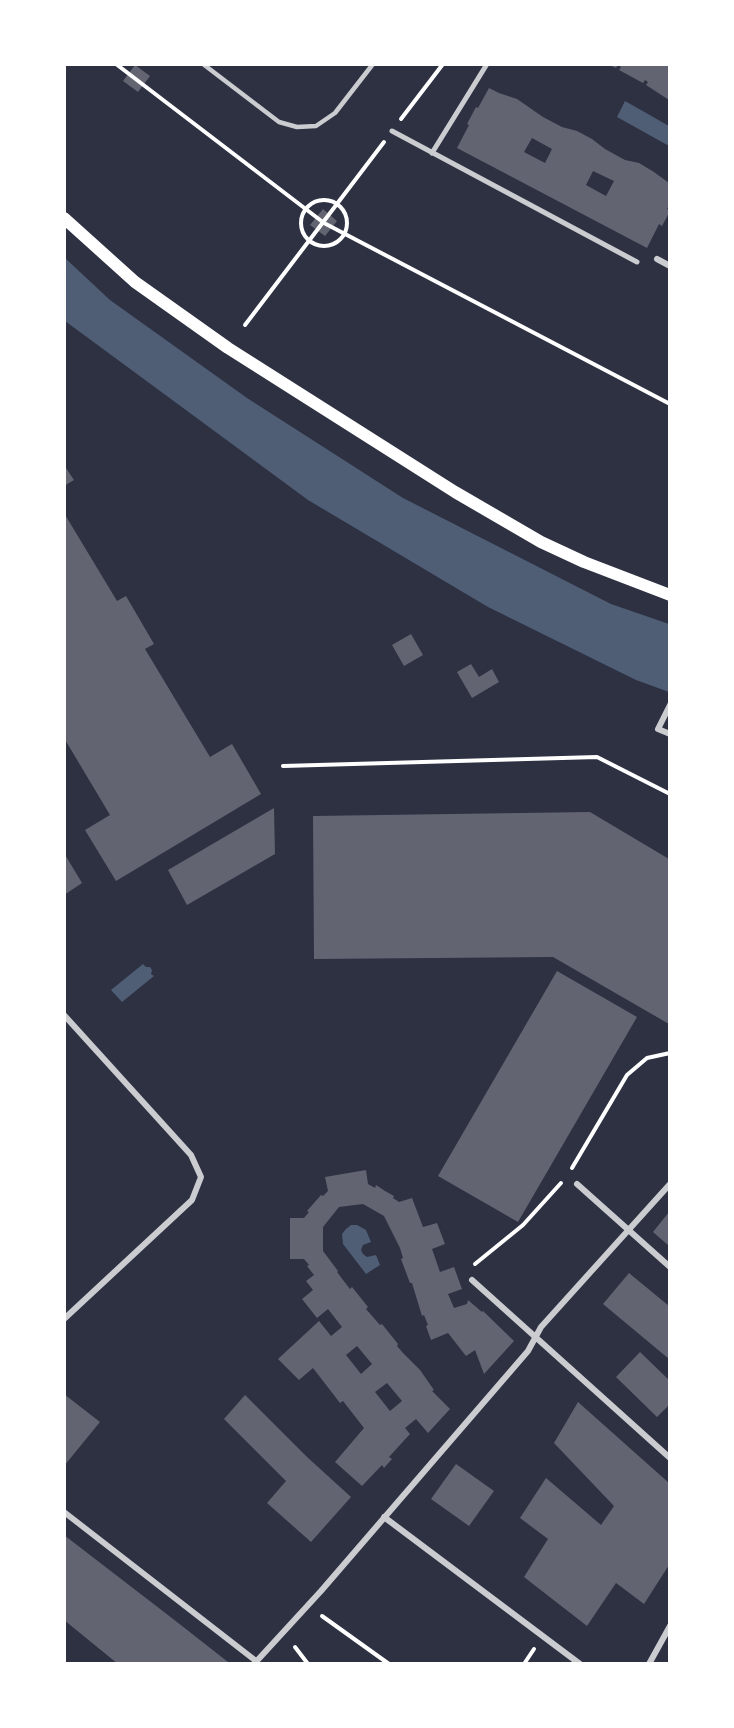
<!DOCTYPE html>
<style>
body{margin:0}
#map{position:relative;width:734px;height:1728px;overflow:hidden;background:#2d3142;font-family:"PT Sans",sans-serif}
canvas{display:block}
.frame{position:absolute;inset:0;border:66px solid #fff;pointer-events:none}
</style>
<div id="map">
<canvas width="734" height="1728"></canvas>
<div class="frame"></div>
</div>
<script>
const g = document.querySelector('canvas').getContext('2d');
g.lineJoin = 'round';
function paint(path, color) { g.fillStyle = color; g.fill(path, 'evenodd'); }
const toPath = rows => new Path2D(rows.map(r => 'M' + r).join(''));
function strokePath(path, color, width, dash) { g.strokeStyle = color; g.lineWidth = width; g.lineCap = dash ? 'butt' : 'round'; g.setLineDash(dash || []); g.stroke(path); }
const water = toPath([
 [625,101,669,126,669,146,617,117],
 [65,258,110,300,247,398,403,498,611,604,669,624,669,692,636,680,488,607,308,500,65,321],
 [143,964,146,967,150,967,152,970,151,974,154,976,122,1002,111,990],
 [351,1225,357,1225,366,1230,371,1242,363,1245,361,1250,363,1254,367,1257,376,1255,380,1265,366,1274,343,1244,342,1234,346,1229]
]);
const building = toPath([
 [607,64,669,64,669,100,646,85,648,82,645,80,643,83,619,70,621,67,618,65,616,68],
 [135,65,150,76,138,92,123,81],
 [489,88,499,93,517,99,543,117,562,127,577,131,592,139,605,149,625,160,639,163,654,172,669,183,669,205,667,209,669,210,669,213,662,226,659,224,647,248,457,148,469,125,467,124,476,107,478,108],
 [532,138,552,149,545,163,524,152],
 [593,171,614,181,606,196,586,185],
 [323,209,337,221,325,236,310,225],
 [64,465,74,480,64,486],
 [64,513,117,601,126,596,154,644,145,649,210,757,232,744,261,794,116,881,85,830,110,815,64,738],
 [411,634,423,655,404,666,392,645],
 [471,664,479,677,492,669,499,682,472,698,457,672],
 [274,808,275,854,187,905,168,870],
 [590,812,669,859,669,1024,553,957,314,959,313,816],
 [64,853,82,883,64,895],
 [557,971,637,1017,518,1222,438,1176],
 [366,1170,368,1184,375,1188,376,1185,385,1191,394,1196,393,1198,399,1202,412,1198,423,1227,437,1223,445,1244,432,1249,440,1272,454,1267,462,1289,448,1294,454,1308,467,1304,468,1300,482,1312,483,1311,514,1341,484,1374,475,1350,466,1356,448,1333,431,1340,426,1326,428,1325,424,1315,422,1316,412,1283,410,1283,401,1259,403,1258,400,1248,384,1216,363,1204,339,1207,323,1227,323,1251,338,1271,337,1272,343,1280,350,1289,352,1287,368,1307,366,1309,380,1325,382,1324,398,1344,397,1346,403,1353,420,1370,434,1390,432,1391,450,1409,428,1433,416,1419,405,1428,410,1434,389,1457,392,1459,384,1468,382,1465,362,1486,335,1462,364,1428,343,1401,340,1403,313,1368,299,1380,278,1359,319,1321,331,1336,342,1327,328,1309,317,1318,302,1299,313,1290,306,1281,314,1275,307,1266,309,1265,304,1259,290,1259,290,1218,304,1218,309,1212,307,1211,321,1195,323,1196,328,1191,325,1177],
 [357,1346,372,1364,361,1374,346,1355],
 [387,1383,402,1401,390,1411,375,1392],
 [669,1212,669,1246,653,1232],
 [629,1273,669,1306,669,1359,603,1304],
 [640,1352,669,1380,669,1405,657,1417,616,1377],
 [64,1394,100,1422,64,1466],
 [245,1395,306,1456,351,1497,311,1542,267,1503,286,1481,224,1419],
 [578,1402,669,1483,669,1565,644,1604,616,1583,587,1626,524,1577,548,1539,520,1518,546,1478,601,1525,614,1506,554,1443],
 [456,1464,494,1491,469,1526,431,1499],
 [64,1535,177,1622,228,1662,227,1664,118,1664,64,1620]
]);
const path = toPath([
 [116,64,324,223,670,404],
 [401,119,443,64],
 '301 223a23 23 0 1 1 46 0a23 23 0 1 1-46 0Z',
 [245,325,384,142],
 [283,766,597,757,670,794],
 [572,1168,627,1075,647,1058,670,1053],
 [475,1264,523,1225,561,1183],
 [322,1616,389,1664],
 [295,1647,308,1664],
 [524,1664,534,1649]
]);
const service = toPath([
 [203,64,279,122,297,127,316,126,335,113,373,64]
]);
const pedestrian = toPath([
 [392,131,637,262],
 [432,153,487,64]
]);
const minor = toPath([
 [657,259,670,266],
 [670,705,658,729,670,734],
 [64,1015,191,1155,201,1177,192,1200,64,1319],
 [577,1184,670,1267],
 [472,1280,670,1458],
 [64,1512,256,1661],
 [384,1517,580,1664],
 [254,1664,321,1591,528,1351,541,1327,670,1184],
 [649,1664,670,1626]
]);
const secondary = toPath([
 [64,218,135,282,228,348,455,492,541,542,584,562,670,595]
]);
paint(water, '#4f5d75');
paint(building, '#626471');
strokePath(path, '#fff', 4);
strokePath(service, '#caccd0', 4.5);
strokePath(pedestrian, '#caccd0', 5);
strokePath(minor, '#caccd0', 6);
strokePath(secondary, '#fff', 12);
</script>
